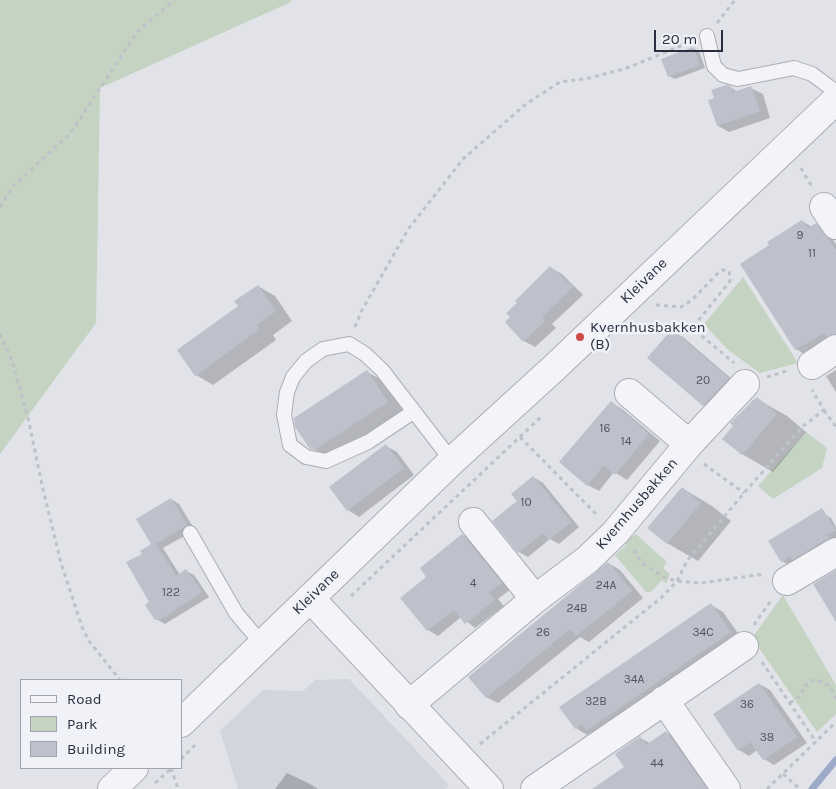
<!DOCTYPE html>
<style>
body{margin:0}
#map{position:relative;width:836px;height:789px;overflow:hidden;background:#e1e3e9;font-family:Karla,sans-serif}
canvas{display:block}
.legend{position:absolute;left:20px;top:679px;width:162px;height:90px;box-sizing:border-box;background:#f0f2f7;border:1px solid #a1a4ae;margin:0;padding:6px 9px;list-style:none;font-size:15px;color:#2a2e41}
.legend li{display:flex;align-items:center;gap:10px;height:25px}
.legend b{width:25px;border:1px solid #a1a4ae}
.scale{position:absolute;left:654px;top:30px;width:69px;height:22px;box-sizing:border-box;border:2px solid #2a2e41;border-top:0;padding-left:6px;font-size:15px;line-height:18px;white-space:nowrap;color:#2a2e41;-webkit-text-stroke:4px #f0f2f7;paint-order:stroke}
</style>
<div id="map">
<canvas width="836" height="789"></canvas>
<ul class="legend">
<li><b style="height:6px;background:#f4f4f8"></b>Road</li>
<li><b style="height:14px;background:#c4d3c2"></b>Park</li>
<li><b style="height:14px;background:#bec1cc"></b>Building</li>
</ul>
<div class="scale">20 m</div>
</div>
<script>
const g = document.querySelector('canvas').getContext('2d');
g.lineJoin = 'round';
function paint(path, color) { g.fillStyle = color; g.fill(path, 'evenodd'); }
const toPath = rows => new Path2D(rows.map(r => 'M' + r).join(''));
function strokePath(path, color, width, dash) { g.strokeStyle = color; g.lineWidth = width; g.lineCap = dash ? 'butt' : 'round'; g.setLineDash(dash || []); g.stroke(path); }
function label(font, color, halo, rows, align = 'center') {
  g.font = font + ' Karla,sans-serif'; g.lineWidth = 5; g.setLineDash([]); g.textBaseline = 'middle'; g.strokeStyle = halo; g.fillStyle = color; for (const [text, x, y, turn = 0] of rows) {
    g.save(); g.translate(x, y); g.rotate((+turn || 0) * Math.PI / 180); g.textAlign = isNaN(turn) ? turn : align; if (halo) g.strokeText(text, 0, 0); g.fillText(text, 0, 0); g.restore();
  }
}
const built = toPath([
 [349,679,449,785,445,789,238,789,220,731,263,690,303,691,315,680]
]);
const green = toPath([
 [0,0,291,0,291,2,100,88,96,323,0,454],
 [743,277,798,363,760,373,728,350,704,324],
 [806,432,827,448,822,468,773,499,758,486],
 [636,534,667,562,663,568,670,574,666,584,662,580,651,592,646,592,615,555,627,545,623,542],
 [783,595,836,685,836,714,817,732,752,638]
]);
const shadow = toPath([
 [693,48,699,51,705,68,675,79,669,76],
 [730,87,738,92,751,88,763,94,770,118,729,132,718,126,715,99],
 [802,221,812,227,816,225,827,231,836,244,836,341,807,356,796,349,771,245],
 [551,268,562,274,583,295,552,324,556,328,535,347,524,341],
 [258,286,275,296,292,321,273,335,276,340,213,385,196,375,239,306],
 [672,331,683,337,740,386,716,411,704,405],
 [836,370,836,392,826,376],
 [367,372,384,381,404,412,332,459,311,448],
 [757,399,787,416,806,432,773,472,742,454,735,426,732,423,753,400],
 [611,402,622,409,660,441,627,480,614,472,599,491,588,485],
 [386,446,397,452,414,475,359,517,348,510],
 [533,477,543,483,579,527,559,544,550,539,528,557,519,552,518,501],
 [682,488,712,506,731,521,698,561,667,543],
 [171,499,179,504,195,530,163,548,180,575,186,571,194,575,209,597,165,624,156,619,150,603,144,555,153,545],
 [819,511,831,518,836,527,836,547,793,568,782,561],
 [463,535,472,541,511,589,498,599,504,606,475,628,461,617,438,636,428,630,402,598,428,577],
 [608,563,620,570,643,598,589,642,580,637,498,703,486,697],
 [711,605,723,612,742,639,599,737,591,732,587,735,576,728],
 [759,684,770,690,807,743,774,765,764,759,757,750,749,756,739,750],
 [666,732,676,738,712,789,599,789,626,768,640,738,650,743],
 [287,773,310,784,318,789,275,789]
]);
const stream = toPath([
 [812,789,836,760]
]);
const building = toPath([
 [693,47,700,65,668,77,661,59],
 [726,85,731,86,733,92,751,86,760,111,717,126,708,100,714,98,711,90],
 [802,220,808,228,816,223,836,250,836,334,827,337,824,333,795,350,740,264,769,245,767,242],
 [550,266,573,287,542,317,545,321,523,342,505,322,510,317,506,313,517,303,515,301],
 [258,285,276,311,256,325,260,329,195,376,177,350,238,306,234,301],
 [672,329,729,378,703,406,647,358],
 [367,370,388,402,314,450,310,449,295,427,294,418],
 [757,397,777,414,742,455,722,439,733,426,730,423],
 [611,401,649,434,615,475,604,465,587,486,559,462],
 [386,444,404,468,347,511,329,487],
 [533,476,571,522,549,540,543,533,518,553,492,521,517,501,511,494],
 [682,487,701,503,667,544,647,528],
 [171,498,187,525,156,544,176,576,186,569,202,592,163,618,155,620,145,605,149,602,126,562,142,554,140,551,151,544,136,519],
 [822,508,836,530,827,535,829,538,792,560,790,557,781,562,768,541],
 [462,534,502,583,489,593,495,600,465,624,454,610,427,631,400,598,426,577,420,568],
 [608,562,632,591,576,636,570,629,486,698,468,677],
 [836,570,836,622,813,584],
 [711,603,731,632,586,731,582,724,575,729,559,707],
 [759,683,797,737,763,760,750,742,738,751,713,714],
 [666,731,707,789,592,789,624,767,615,754,640,736,646,745]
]);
const path = toPath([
 [717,23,735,0],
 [801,168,812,187],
 [0,207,13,186,70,134,137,32,174,0],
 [656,305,681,307,692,300,719,272,722,270,729,271,730,281,694,326,696,331,734,363],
 [355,327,362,310,409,228,464,158,526,104,560,82,590,78,627,68,690,42],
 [0,334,12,361,29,422,42,485,61,563,82,627,89,641,120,680],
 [767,377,790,370],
 [824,410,836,427],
 [520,437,597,515],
 [704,464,744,493],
 [634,550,642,563,665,578,677,581,701,583,764,574],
 [351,596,541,417],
 [754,625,772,599],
 [762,662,816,742],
 [790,703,802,694,803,687,815,679,830,686,836,699],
 [480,744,662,597,677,581,687,561,744,493,802,427,824,410,812,390],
 [181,759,195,745],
 [171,768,178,789],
 [783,774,800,789],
 [155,783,172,768],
 [767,789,836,722]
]);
const service = toPath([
 [707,36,714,66,723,75,738,79,794,68,812,74,836,92],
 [413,412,368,442,326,461,306,457,290,445,284,415,287,392,293,377,306,361,323,349,349,344,365,354,382,370,452,461],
 [190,533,236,613,263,645]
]);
const minor = toPath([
 [824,207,836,225],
 [812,365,836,349],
 [629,393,689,444],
 [473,522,535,599],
 [787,581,836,552],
 [310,598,489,789],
 [664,700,726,789],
 [409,705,535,599,587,560,615,533,689,444,745,384],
 [181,723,452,461,555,367,836,100],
 [112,789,134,768],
 [535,789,744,646]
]);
const markers = [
 [580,337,5,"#cc4b49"]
];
const numberNames = [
 ["9",800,236],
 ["11",812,254],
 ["20",703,381],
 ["16",605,429],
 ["14",626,442],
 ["10",526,503],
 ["4",473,584],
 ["24A",606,586],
 ["122",171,593],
 ["24B",577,609],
 ["26",543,633],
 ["34C",703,633],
 ["34A",634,680],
 ["32B",596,702],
 ["36",747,705],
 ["38",767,738],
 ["44",657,764]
];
const streetNames = [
 ["Kleivane",644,281,-44],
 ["Kvernhusbakken",637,504,-49],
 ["Kleivane",316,592,-44]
];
const poiNames = [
 ["Kvernhusbakken",590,328],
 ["(B)",590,345]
];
paint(built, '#d3d5de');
paint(green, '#c4d3c2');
paint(shadow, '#0003');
strokePath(stream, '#9dabc9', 7);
paint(building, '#bec1cc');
strokePath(service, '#aaadb7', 16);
strokePath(minor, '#aaadb7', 30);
strokePath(path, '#bfc1c8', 3, [4, 4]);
strokePath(service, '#f4f4f8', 14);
strokePath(minor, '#f4f4f8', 28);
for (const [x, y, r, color] of markers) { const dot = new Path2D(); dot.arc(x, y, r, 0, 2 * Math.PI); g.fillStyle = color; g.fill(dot); strokePath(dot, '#f0f2f7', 2); }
label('12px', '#4f5364', null, numberNames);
label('15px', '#2a2e41', '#f0f2f7', streetNames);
label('15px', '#2a2e41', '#f0f2f7', poiNames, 'left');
</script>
